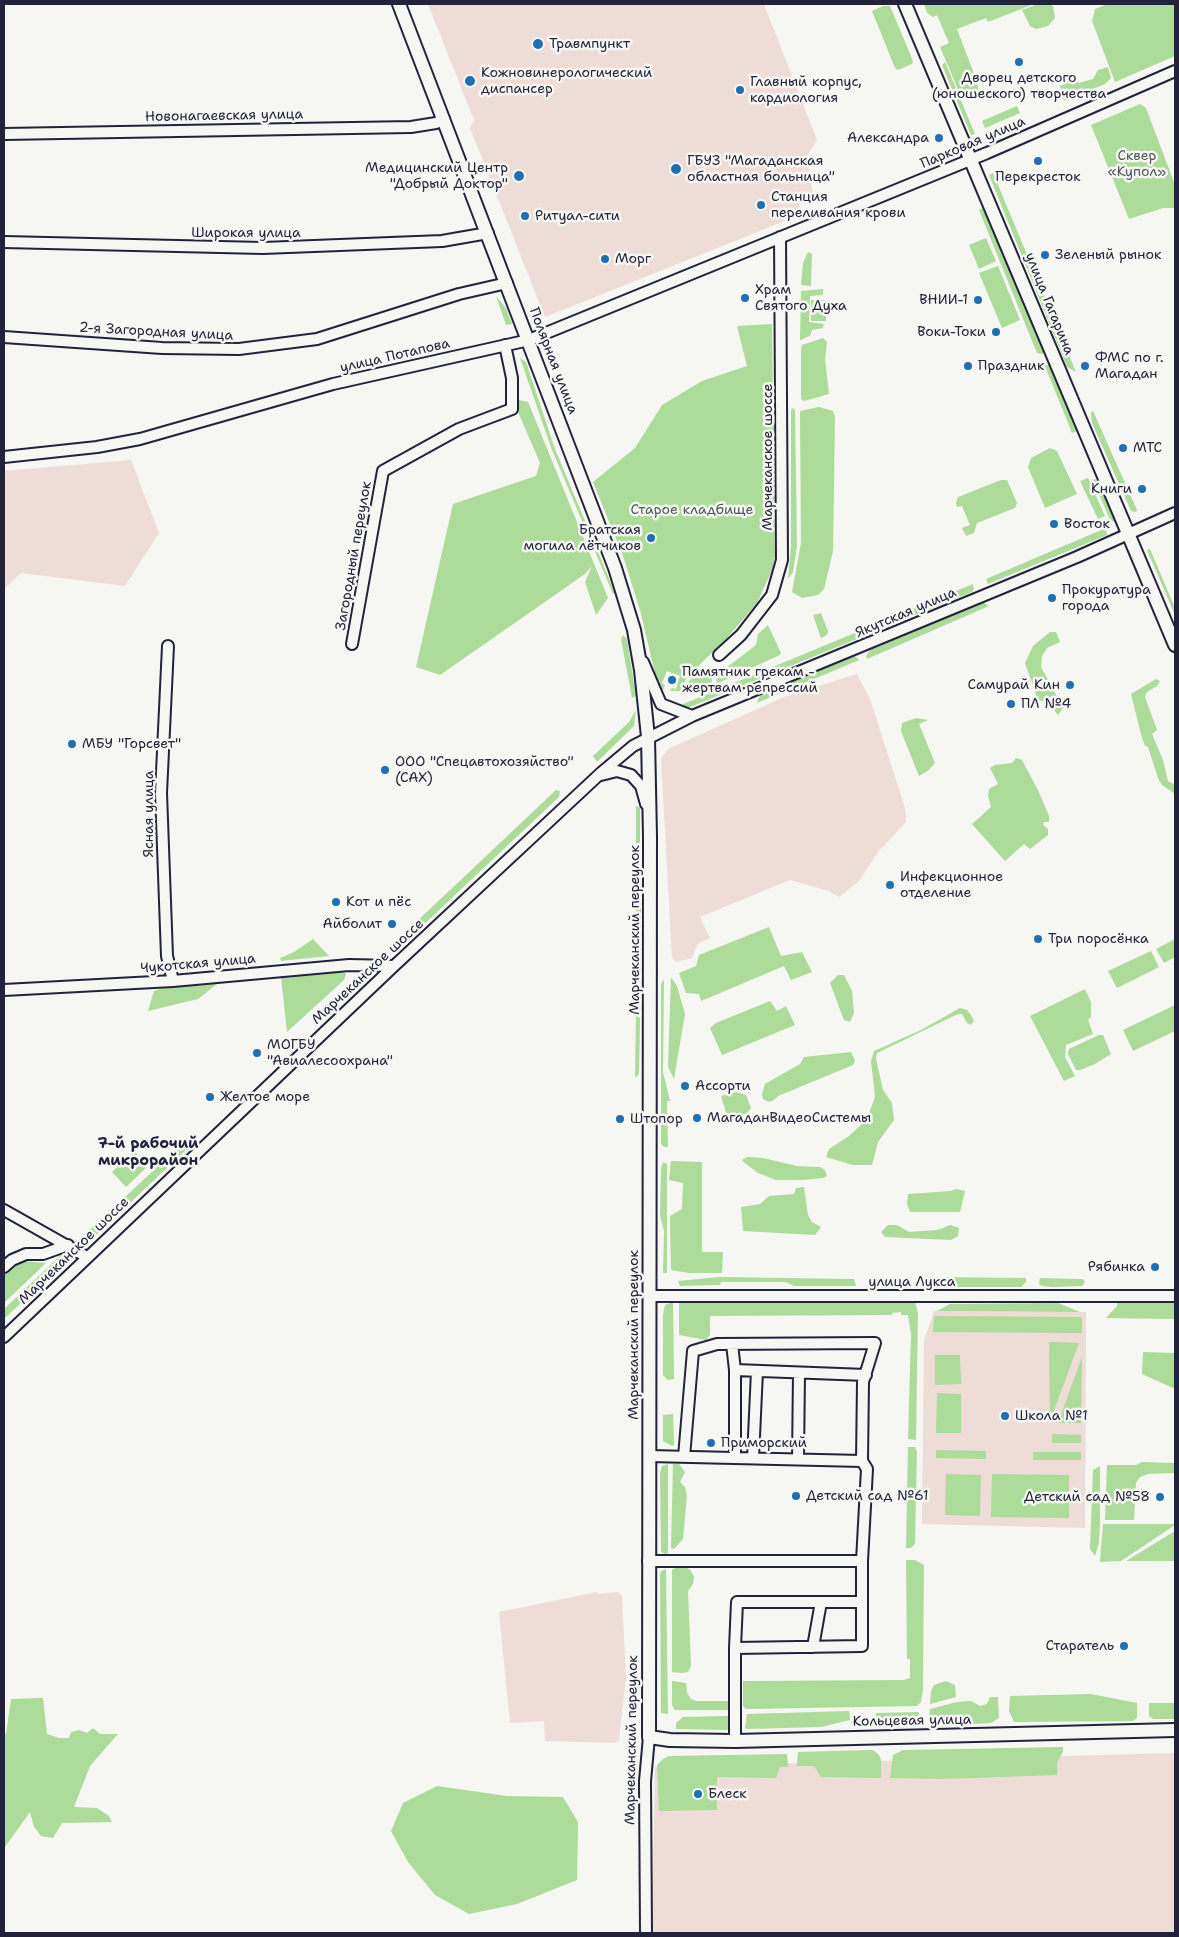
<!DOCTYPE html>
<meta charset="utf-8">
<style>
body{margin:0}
#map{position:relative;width:1179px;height:1937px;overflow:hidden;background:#f6f6f2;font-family:"Shantell Sans",sans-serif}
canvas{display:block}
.frame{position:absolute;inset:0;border:5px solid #22223b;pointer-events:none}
</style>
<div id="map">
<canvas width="1179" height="1937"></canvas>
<div class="frame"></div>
</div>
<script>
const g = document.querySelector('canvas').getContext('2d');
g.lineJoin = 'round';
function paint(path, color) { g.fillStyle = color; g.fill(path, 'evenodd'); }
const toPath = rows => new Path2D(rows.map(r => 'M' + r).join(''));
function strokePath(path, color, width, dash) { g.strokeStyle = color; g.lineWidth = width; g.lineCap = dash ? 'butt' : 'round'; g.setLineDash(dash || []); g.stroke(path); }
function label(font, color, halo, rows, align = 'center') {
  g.font = font + ' "Shantell Sans",sans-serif'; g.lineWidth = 5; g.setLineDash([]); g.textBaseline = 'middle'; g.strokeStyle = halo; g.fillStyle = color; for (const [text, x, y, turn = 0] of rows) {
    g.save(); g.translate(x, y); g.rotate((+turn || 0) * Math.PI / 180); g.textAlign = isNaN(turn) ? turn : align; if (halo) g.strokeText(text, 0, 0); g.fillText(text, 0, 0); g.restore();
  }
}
const built = toPath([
 [428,4,764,4,817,140,807,156,813,195,798,199,802,214,545,317,470,128,474,120],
 [131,460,159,533,125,586,21,573,4,589,4,471],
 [857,674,870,699,905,808,906,822,878,852,859,881,839,897,829,891,790,880,700,917,710,938,698,943,692,958,676,962,672,958,661,759,668,749,784,697],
 [934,1311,1086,1312,1085,1528,922,1524,924,1341],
 [597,1592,598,1594,618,1592,622,1596,626,1677,619,1740,615,1743,545,1741,544,1721,510,1723,499,1612],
 [1175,1753,1175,1933,652,1933,655,1767]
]);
const green = toPath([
 [924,4,1034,4,988,22,986,18,957,29,976,79,979,92,962,99,940,47,949,43,945,34,937,15,933,17,927,13],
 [1038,4,1049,4,1053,6,1055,18,1048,26,1036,29,1030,26,1022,10],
 [1108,4,1175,4,1175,56,1115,82,1092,21,1095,9],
 [883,6,890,6,913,61,912,64,898,70,895,68,872,11],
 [945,62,975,134,971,135,942,65],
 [1108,67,1111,78,1105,84,1064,101,1060,86,1074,80,1079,83,1093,79,1098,70],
 [1140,104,1146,108,1175,185,1175,204,1174,208,1163,208,1129,219,1091,125],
 [1017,106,1020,113,985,128,982,121],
 [993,173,1076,372,1067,367,989,175],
 [985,207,1044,347,1045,352,1042,354,1037,353,979,210],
 [986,238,996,261,979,269,969,245],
 [808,252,812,254,811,286,801,285,803,263],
 [998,266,1020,320,1002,328,979,273],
 [823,289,823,295,810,296,809,322,824,324,823,328,812,330,810,336,800,340,801,291],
 [496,296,506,308,512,324,506,325],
 [811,300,826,300,826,321,811,321],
 [772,324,773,411,775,419,773,438,775,557,772,570,757,603,727,638,687,677,681,691,670,691,672,688,676,689,680,676,667,671,662,683,665,685,663,690,659,690,640,610,623,556,593,482,635,448,662,405,702,381,747,366,737,326],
 [823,338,827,342,825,359,829,394,804,401,801,399,801,349,802,345],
 [520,358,526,362,555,449,615,593,613,594,552,450],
 [1053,363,1078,428,1077,431,1072,433,1045,366],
 [519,400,528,402,608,598,596,615,585,582,592,566,585,574,440,675,416,667,453,504,536,476,540,463,516,407],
 [819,407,833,411,835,417,833,551,824,589,818,595,802,598,792,592,801,543,800,411],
 [793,408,795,410,797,546,793,572,788,579,791,545,791,410],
 [1093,411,1137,510,1136,512,1131,511,1092,423,1091,412],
 [1050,448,1057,451,1077,494,1045,508,1028,467,1031,458],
 [1088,478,1105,516,1098,519,1080,481],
 [1096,479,1114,514,1114,521,1111,522,1093,480],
 [1001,480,1007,480,1017,503,1015,508,977,523,974,533,966,536,962,528,970,525,962,506,957,507,956,503,958,497],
 [1106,528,1107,535,988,584,986,579],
 [1150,549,1175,608,1175,615,1147,550],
 [973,584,974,589,972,592,685,709,681,705],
 [982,602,989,606,867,659,866,656,870,650],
 [821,613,828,631,827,635,821,638,813,615],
 [768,625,781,653,780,655,716,684,717,675,756,645,758,634],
 [1050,632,1056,632,1060,642,1047,648,1042,656,1041,667,1063,708,1058,715,1048,702,1038,700,1025,663,1033,646],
 [623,635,627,639,636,696,632,698,621,639],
 [855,656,859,660,757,703,760,695],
 [704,668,712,676,712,685,686,694,685,691,689,681],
 [1156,679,1160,681,1157,686,1147,692,1145,697,1157,730,1152,734,1163,760,1168,781,1175,785,1175,794,1162,785,1158,778,1148,747,1145,746,1142,738,1131,694],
 [636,710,634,726,597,762,593,756,629,722],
 [916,718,928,720,919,724,935,763,929,770,919,776,901,731,902,723],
 [1016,758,1022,760,1038,790,1049,816,1049,822,1044,822,1043,825,1048,829,1048,835,1030,849,1024,844,1005,861,972,824,991,807,988,796,989,789,998,784,990,768,995,765,1012,763],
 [556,790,560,791,559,797,401,946,394,945,395,942],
 [636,806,640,807,640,852,636,854],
 [641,865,641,972,636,971,636,867],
 [769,927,781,956,802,952,812,972,791,980,784,966,701,1001,699,994,686,993,679,973,696,966,699,955],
 [313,939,329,956,281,961,280,958,294,952],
 [1175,939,1175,957,1164,963,1156,949],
 [1151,951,1159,967,1117,988,1108,971],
 [342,971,346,974,344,980,287,1032,281,977],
 [365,971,367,978,326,1017,322,1012],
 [838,975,844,975,852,991,854,1013,850,1022,844,1020,830,983],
 [671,977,677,986,685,1014,674,1079,668,1067],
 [664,979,663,1072,670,1101,667,1101,668,1147,664,1147,661,1144,661,984],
 [212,983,218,983,198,999,148,1011,154,991,159,989],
 [1085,989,1091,1002,1091,1017,1088,1020,1093,1034,1066,1045,1065,1057,1075,1076,1064,1081,1030,1016],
 [770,1001,777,1011,786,1006,795,1025,722,1055,710,1028,716,1023],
 [1175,1005,1175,1031,1133,1051,1123,1030],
 [960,1008,967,1010,971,1015,974,1021,971,1025,967,1023,962,1014,958,1014,877,1053,876,1059,883,1090,892,1103,894,1120,878,1142,872,1165,853,1165,826,1157,829,1149,849,1136,864,1122,869,1113,875,1097,871,1061,874,1051,921,1030],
 [636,1015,640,1018,639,1074,635,1078],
 [1099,1035,1103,1035,1111,1054,1095,1064,1080,1070,1076,1070,1068,1054,1069,1049],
 [851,1052,855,1061,853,1065,778,1096,774,1100,769,1102,763,1099,762,1094,765,1084,800,1064,804,1057],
 [736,1092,746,1095,751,1108,747,1113,737,1117,730,1116,726,1113,721,1096],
 [186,1144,187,1149,92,1239,85,1242,81,1241,84,1235,181,1145],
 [134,1151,148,1166,126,1187,112,1172],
 [747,1157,763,1158,797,1166,820,1167,825,1170,827,1176,823,1178,802,1180,776,1180,758,1173,745,1163,742,1160],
 [671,1161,702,1162,702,1252,723,1252,722,1273,689,1273,671,1270,670,1216,682,1209,683,1183,669,1180],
 [663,1162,667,1164,667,1273,663,1273,664,1231,660,1215,661,1168],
 [804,1187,808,1215,812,1222,821,1227,815,1235,743,1231,741,1207,760,1204,769,1196,794,1194,796,1188],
 [956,1189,965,1191,960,1212,910,1212,907,1204,908,1194,951,1191],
 [888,1225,897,1225,909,1232,937,1230,950,1225,959,1228,958,1236,951,1240,885,1237,881,1232],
 [66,1250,71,1254,69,1258,4,1319,4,1309],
 [23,1261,46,1263,4,1303,4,1274,14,1264],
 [720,1277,854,1279,856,1286,794,1286,786,1282,721,1282,720,1285,680,1286,678,1281],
 [932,1277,1026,1278,1026,1282,1021,1287,934,1287,927,1285,927,1281],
 [1040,1278,1083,1279,1085,1282,1082,1286,1053,1287,1042,1286,1039,1284],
 [1118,1299,1175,1300,1175,1319,1106,1318,1117,1306],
 [700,1301,915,1302,918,1313,916,1440,908,1439,911,1334,908,1315,901,1315,901,1312,892,1313,892,1315,710,1316,710,1335,706,1340,679,1335,679,1303],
 [673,1302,674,1379,668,1380,663,1375,663,1315,665,1305],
 [1058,1303,1080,1312,937,1311,950,1304],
 [934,1316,1082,1317,1082,1333,933,1332],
 [1049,1342,1079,1343,1050,1421],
 [1143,1352,1175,1353,1175,1389,1142,1374],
 [935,1355,960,1355,961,1384,935,1385],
 [1082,1357,1081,1423,1058,1423],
 [937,1393,961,1394,961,1433,936,1433],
 [673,1414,674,1445,672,1446,663,1441,663,1415],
 [1052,1434,1081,1435,1081,1443,1052,1443],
 [908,1447,915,1447,917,1451,915,1544,911,1548,906,1548],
 [936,1450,986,1451,986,1459,936,1458],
 [1033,1452,1081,1452,1081,1460,1033,1460],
 [1142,1462,1175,1463,1175,1473,1148,1474,1140,1477,1136,1483,1134,1520,1105,1520,1107,1465,1136,1465],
 [668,1464,668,1553,665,1554,661,1552,660,1473,662,1466],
 [673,1464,679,1464,685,1472,680,1482,685,1487,687,1496,683,1539,674,1549,671,1548],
 [1100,1466,1100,1522,1099,1543,1095,1556,1090,1549,1093,1470],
 [946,1474,981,1475,980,1516,945,1515],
 [992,1474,1069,1475,1069,1518,991,1517],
 [1103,1524,1175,1524,1175,1525,1121,1561,1100,1562],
 [1175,1531,1175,1561,1126,1561],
 [906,1560,915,1560,924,1565,923,1690,921,1702,917,1706,746,1709,743,1706,743,1681,904,1680,910,1678,910,1659,907,1659],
 [677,1567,686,1567,691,1571,694,1577,693,1584,688,1591,691,1666,688,1672,682,1673,672,1672,672,1570],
 [666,1569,668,1714,661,1713,660,1575,661,1571],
 [672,1681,686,1683,687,1693,691,1699,696,1701,731,1701,731,1708,729,1710,675,1710,672,1705],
 [946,1681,955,1685,956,1697,930,1704,931,1691,934,1685],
 [1091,1694,1137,1703,1137,1718,1133,1721,1014,1722,1009,1711,1010,1696],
 [990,1697,998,1697,999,1718,991,1723,939,1726,929,1717,930,1709,957,1702,971,1701,980,1706,987,1704],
 [43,1698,47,1734,59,1738,69,1738,71,1732,79,1730,87,1733,93,1728,100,1734,118,1734,90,1766,74,1807,97,1808,109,1816,112,1822,62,1823,53,1838,41,1836,34,1827,30,1812,5,1847,4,1734,6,1734,11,1699],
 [1149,1703,1175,1703,1175,1719,1153,1719,1149,1716],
 [849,1711,850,1720,821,1727,747,1729,745,1728,747,1714],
 [919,1712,919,1718,914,1722,876,1720,876,1713],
 [728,1716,731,1726,727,1730,676,1729,676,1723,683,1717],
 [1063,1747,1063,1752,1057,1762,1057,1775,943,1779,890,1778,893,1755,903,1750],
 [873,1750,879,1755,881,1760,881,1778,821,1777,814,1766,797,1766,798,1752],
 [787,1754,788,1767,780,1767,776,1778,717,1777,717,1810,659,1811,657,1765,663,1759,669,1756],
 [437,1786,507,1796,563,1797,578,1822,577,1880,517,1904,469,1914,435,1895,408,1862,391,1831,403,1803]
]);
const minor = toPath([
 [4,134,411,127,436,123,444,119],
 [4,242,263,248,442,241,488,233],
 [4,337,162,348,239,349,317,339,459,294,507,283],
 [4,457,97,447,140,439,333,384,529,340,987,153,1175,71],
 [352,644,383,471,459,429,512,409,512,378,505,345],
 [168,646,161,793,167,956,173,981],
 [719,655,741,635,772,595,782,560,780,237],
 [643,662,661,704,692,716],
 [601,775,617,771,631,775,641,786,646,804],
 [4,990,173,981,349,965,394,966],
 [4,1210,87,1257],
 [4,1267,12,1260,26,1254,43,1254,68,1245],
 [650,1296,1175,1296],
 [4,1337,394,966,602,772,633,746,692,716,1077,557,1175,513],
 [732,1344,735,1370,866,1375],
 [649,1456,862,1461,867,1469,862,1561],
 [684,1457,693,1351,717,1344,875,1343,863,1382,862,1461],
 [735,1458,735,1370],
 [753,1458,757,1371],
 [798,1459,799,1373],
 [648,1561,862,1561,862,1602],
 [813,1647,821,1602],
 [735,1648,862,1646,862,1602,737,1602,735,1648,735,1741],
 [646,1933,645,1781,649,1737]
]);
const major = toPath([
 [399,4,615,568,634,630,641,670,648,737,650,837,649,1737,670,1740,735,1741,1175,1730],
 [905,4,1175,645]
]);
const markers = [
 [538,44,6,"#1f6fb2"],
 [1019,62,5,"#1f6fb2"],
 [470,81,6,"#1f6fb2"],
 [740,90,5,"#1f6fb2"],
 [939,138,5,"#1f6fb2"],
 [1038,161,5,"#1f6fb2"],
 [676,169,6,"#1f6fb2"],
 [519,176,6,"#1f6fb2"],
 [761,205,5,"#1f6fb2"],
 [525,216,5,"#1f6fb2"],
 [1045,255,5,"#1f6fb2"],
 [605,259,5,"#1f6fb2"],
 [745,298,5,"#1f6fb2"],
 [978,300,5,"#1f6fb2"],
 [996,332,5,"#1f6fb2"],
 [968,366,5,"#1f6fb2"],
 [1085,366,5,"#1f6fb2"],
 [1123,448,5,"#1f6fb2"],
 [1142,489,5,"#1f6fb2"],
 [1054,524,5,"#1f6fb2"],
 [651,538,5,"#1f6fb2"],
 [1052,598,5,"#1f6fb2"],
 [672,680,5,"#1f6fb2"],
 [1070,685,5,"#1f6fb2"],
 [1011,704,5,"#1f6fb2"],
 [72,744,5,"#1f6fb2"],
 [385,770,5,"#1f6fb2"],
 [890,885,5,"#1f6fb2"],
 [336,902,5,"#1f6fb2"],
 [392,924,5,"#1f6fb2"],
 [1038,939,5,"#1f6fb2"],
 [257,1053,5,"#1f6fb2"],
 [685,1086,5,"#1f6fb2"],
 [210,1097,5,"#1f6fb2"],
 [697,1118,5,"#1f6fb2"],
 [620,1119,5,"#1f6fb2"],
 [1155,1267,5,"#1f6fb2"],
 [1005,1416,5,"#1f6fb2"],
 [711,1443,5,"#1f6fb2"],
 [796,1496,5,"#1f6fb2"],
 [1160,1497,5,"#1f6fb2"],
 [1124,1646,5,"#1f6fb2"],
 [698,1794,5,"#1f6fb2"]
];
const poiNames = [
 ["Травмпункт",549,44],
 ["Кожновинерологический",481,73],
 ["диспансер",481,89],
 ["Дворец детского",1019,78,"center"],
 ["(юношеского) творчества",1019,94,"center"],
 ["Главный корпус,",750,82],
 ["кардиология",750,98],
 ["Александра",929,138,"right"],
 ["ГБУЗ \"Магаданская",687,161],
 ["областная больница\"",687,177],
 ["Медицинский Центр",508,168,"right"],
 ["\"Добрый Доктор\"",508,184,"right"],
 ["Перекресток",1038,177,"center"],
 ["Станция",771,197],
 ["переливания крови",771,213],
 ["Ритуал-сити",535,216],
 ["Зеленый рынок",1055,255],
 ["Морг",615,259],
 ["Храм",755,290],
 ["Святого Духа",755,306],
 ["ВНИИ-1",968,300,"right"],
 ["Воки-Токи",986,332,"right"],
 ["ФМС по г.",1095,358],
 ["Магадан",1095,374],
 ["Праздник",978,366],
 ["МТС",1133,448],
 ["Книги",1132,489,"right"],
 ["Восток",1064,524],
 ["Братская",641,530,"right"],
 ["могила лётчиков",641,546,"right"],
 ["Прокуратура",1062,590],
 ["города",1062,606],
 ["Памятник грекам -",682,672],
 ["жертвам репрессий",682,688],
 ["Самурай Кин",1060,685,"right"],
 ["ПЛ №4",1021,704],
 ["МБУ \"Горсвет\"",82,744],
 ["ООО \"Спецавтохозяйство\"",395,762],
 ["(САХ)",395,778],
 ["Инфекционное",900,877],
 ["отделение",900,893],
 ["Кот и пёс",346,902],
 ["Айболит",382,924,"right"],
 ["Три поросёнка",1048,939],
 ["МОГБУ",267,1045],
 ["\"Авиалесоохрана\"",267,1061],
 ["Ассорти",695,1086],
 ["Желтое море",220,1097],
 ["МагаданВидеоСистемы",707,1118],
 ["Штопор",630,1119],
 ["Рябинка",1145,1267,"right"],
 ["Школа №1",1015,1416],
 ["Приморский",721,1443],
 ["Детский сад №61",806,1496],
 ["Детский сад №58",1150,1497,"right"],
 ["Старатель",1114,1646,"right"],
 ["Блеск",708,1794]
];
const streetNames = [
 ["Новонагаевская улица",224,116,-1],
 ["Парковая улица",973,143,-23],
 ["Широкая улица",246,233],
 ["улица Гагарина",1049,304,68],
 ["2-я Загородная улица",156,332,3],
 ["улица Потапова",395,356,-13],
 ["Полярная улица",553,361,69],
 ["Марчеканское шоссе",768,457,-90],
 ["Загородный переулок",354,556,-80],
 ["Якутская улица",906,613,-23],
 ["Ясная улица",149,814,-90],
 ["Марчеканский переулок",635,930,-90],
 ["Чукотская улица",198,964,-5],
 ["Марчеканское шоссе",368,972,-43],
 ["Марчеканское шоссе",74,1251,-44],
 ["улица Лукса",912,1282],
 ["Марчеканский переулок",634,1335,-90],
 ["Кольцевая улица",912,1721,-1],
 ["Марчеканский переулок",632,1740,-89]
];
const parkNames = [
 ["Сквер",1137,156],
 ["«Купол»",1137,172],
 ["Старое кладбище",692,510]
];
const neighbourhoodNames = [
 ["7-й рабочий",148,1144],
 ["микрорайон",148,1161]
];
paint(built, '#eeddd6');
paint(green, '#acdb9a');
strokePath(minor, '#22223b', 14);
strokePath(major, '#22223b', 16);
strokePath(minor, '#f6f6f2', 10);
strokePath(major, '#f6f6f2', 12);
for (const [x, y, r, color] of markers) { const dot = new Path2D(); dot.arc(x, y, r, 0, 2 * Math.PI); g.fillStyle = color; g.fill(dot); strokePath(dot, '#f6f6f2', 2); }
label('14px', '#22223b', '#f6f6f2', poiNames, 'left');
label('14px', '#22223b', '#f6f6f2', streetNames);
label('14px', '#4b5a58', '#f6f6f2', parkNames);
label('bold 15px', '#22223b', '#f6f6f2', neighbourhoodNames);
</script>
